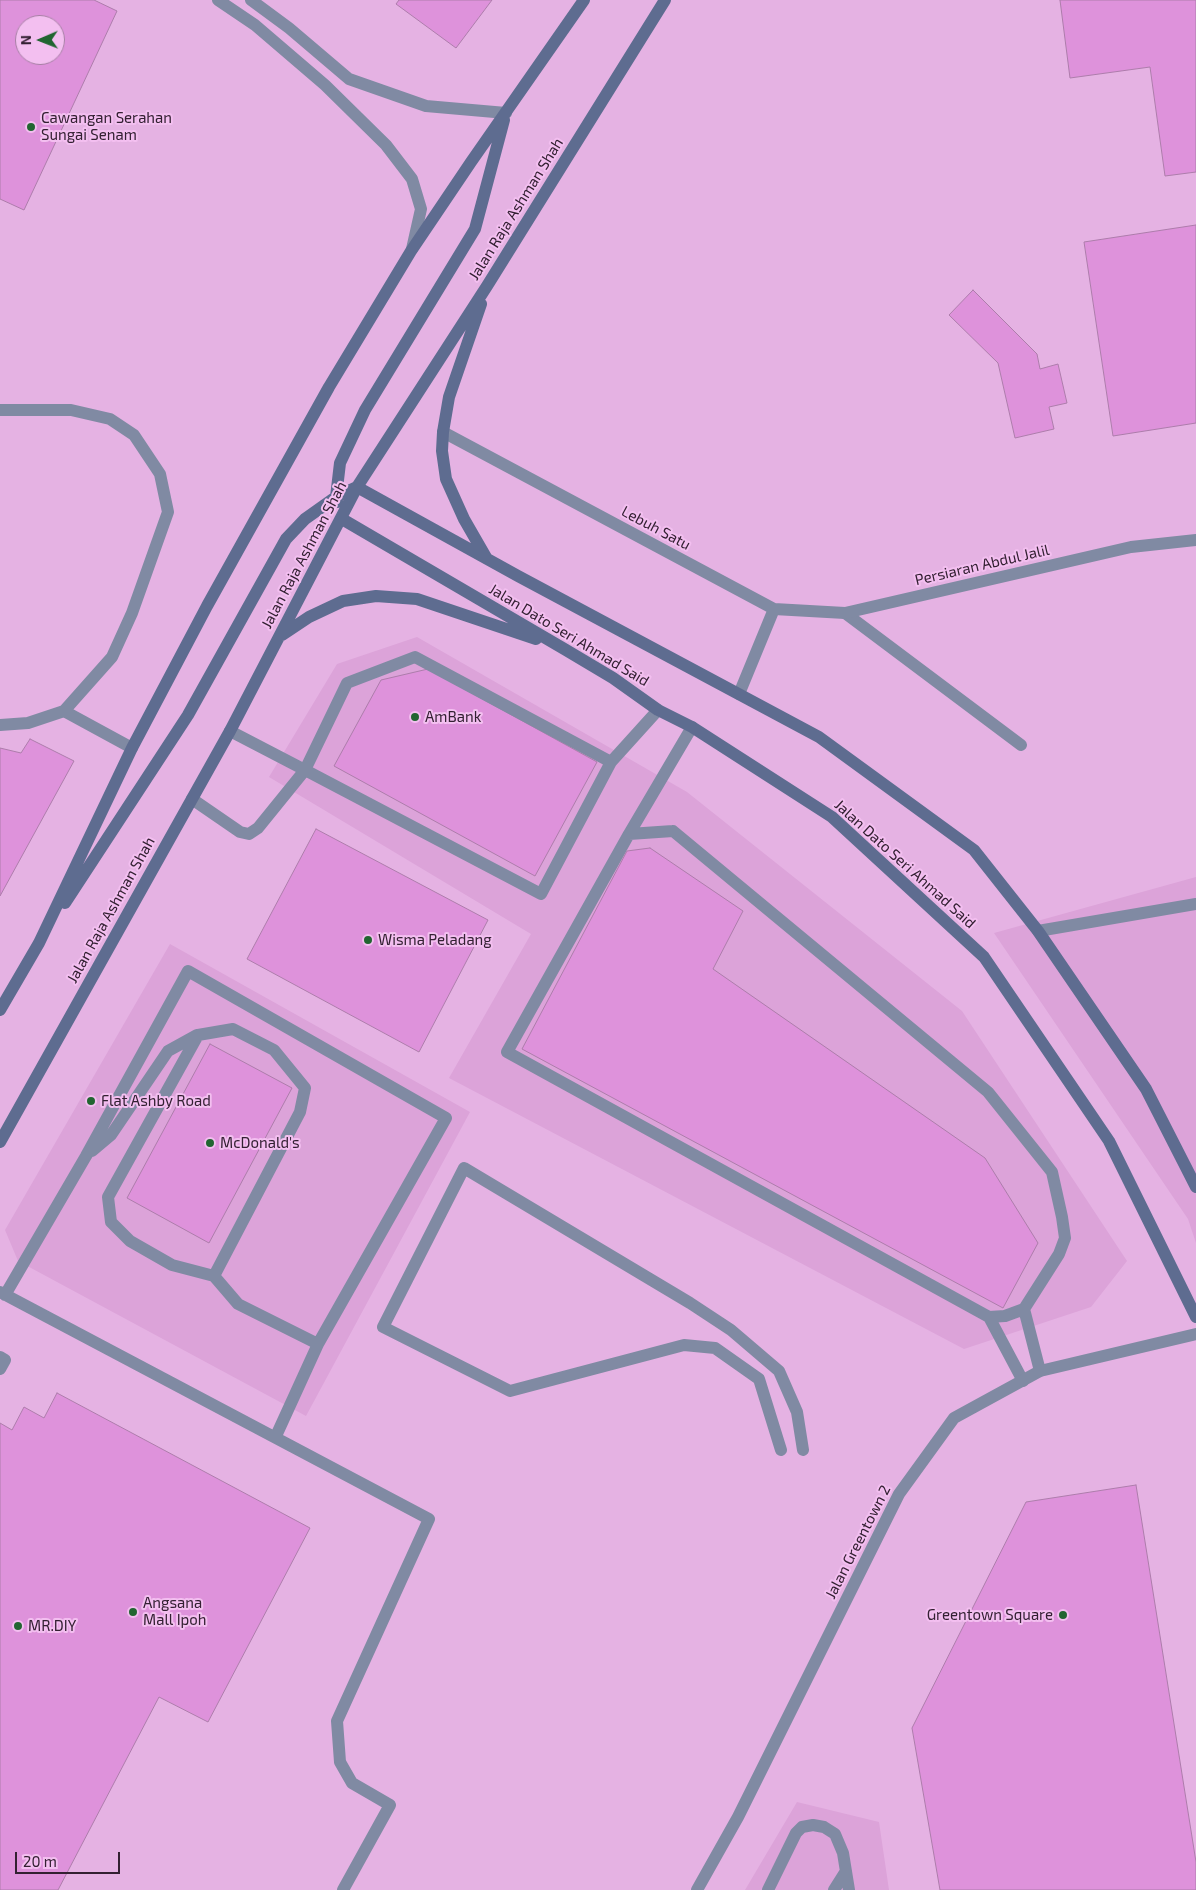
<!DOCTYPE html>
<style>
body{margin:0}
#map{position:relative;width:1196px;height:1890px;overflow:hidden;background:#e5b2e3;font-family:"Exo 2",sans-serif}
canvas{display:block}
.north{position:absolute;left:15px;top:15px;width:50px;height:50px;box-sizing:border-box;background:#f3bff0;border:1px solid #a67fa4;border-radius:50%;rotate:269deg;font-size:14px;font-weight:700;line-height:20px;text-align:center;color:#332032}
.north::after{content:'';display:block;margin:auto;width:18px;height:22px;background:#216531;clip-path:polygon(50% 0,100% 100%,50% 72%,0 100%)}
.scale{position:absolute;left:15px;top:1852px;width:105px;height:22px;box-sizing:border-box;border:2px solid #332032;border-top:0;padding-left:6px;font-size:15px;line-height:18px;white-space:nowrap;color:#332032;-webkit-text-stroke:4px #f3bff0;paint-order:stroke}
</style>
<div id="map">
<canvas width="1196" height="1890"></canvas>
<div class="north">N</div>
<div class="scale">20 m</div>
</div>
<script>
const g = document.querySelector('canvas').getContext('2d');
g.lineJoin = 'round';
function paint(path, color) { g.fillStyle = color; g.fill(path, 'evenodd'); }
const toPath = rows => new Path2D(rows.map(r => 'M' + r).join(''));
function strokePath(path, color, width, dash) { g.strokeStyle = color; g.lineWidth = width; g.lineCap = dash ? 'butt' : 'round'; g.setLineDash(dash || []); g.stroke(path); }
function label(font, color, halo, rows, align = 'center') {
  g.font = font + ' "Exo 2",sans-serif'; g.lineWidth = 4; g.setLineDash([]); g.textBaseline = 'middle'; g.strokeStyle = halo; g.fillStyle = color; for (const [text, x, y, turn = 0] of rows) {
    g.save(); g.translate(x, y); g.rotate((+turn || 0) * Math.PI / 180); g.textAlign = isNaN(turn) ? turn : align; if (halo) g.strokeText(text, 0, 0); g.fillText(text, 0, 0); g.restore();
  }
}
const built = toPath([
 [417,637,687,792,962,1011,1127,1261,1091,1307,964,1349,449,1078,531,934,269,777,337,664],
 [1196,877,1196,1243,1188,1219,994,933],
 [170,944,470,1112,306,1416,18,1261,5,1230],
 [797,1802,879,1822,889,1890,745,1890]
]);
const building = toPath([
 [0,0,94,0,117,11,24,210,0,199,0,0],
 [25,25,55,25,55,55,25,55,25,25],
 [399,0,492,0,456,48,396,4,399,0],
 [1060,0,1196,0,1196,172,1165,176,1150,67,1070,78,1060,0],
 [1196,225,1196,423,1113,436,1084,242,1196,225],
 [973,290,1037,354,1040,369,1058,364,1067,403,1049,407,1054,429,1015,438,998,363,949,315,973,290],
 [428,669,597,762,535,876,334,766,381,680,428,669],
 [30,739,74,761,0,896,0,748,21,753,30,739],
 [316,829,488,920,419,1052,247,959,316,829],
 [650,848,743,911,713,969,985,1158,1038,1243,1003,1308,522,1049,627,851,650,848],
 [210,1044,292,1088,209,1243,127,1198,210,1044],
 [57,1393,310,1528,208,1722,159,1697,58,1890,0,1890,0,1423,12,1430,24,1407,44,1418,57,1393],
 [1136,1485,1196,1862,1196,1890,940,1890,912,1728,1026,1502,1136,1485]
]);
const service = toPath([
 [845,613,1021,745],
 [230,731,305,770,347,683,415,657,611,762,658,710],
 [192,799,240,832,249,834,258,828,305,770,541,894,611,762],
 [673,831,988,1092,1052,1172,1062,1217,1065,1238,1059,1254,1024,1309,1005,1316,989,1317,507,1052,629,834,673,831],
 [629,834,692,727],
 [92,1151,111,1135,168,1051,197,1035],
 [214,1276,300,1112,305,1088,274,1050,233,1029,198,1035,108,1197,111,1222,130,1241,172,1265,214,1276,238,1304,318,1344],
 [0,1292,429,1519,337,1721,340,1762,352,1783,390,1805,343,1890],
 [5,1295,86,1156,188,971,446,1118,318,1344,276,1436],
 [1024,1309,1040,1371],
 [989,1317,1023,1381],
 [0,1357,5,1360,0,1369],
 [781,1450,759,1379,715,1348,684,1345,510,1391,383,1327,464,1168,690,1303,731,1330,779,1371,797,1412,803,1450],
 [768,1890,796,1833,802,1827,813,1825,824,1827,835,1834,843,1853,849,1890],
 [834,1890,846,1871]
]);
const minor = toPath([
 [0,410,71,410,110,419,134,435,160,474,168,512,132,613,112,657,64,711,28,723,0,725],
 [443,432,774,609,845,613,1131,547,1196,540],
 [739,694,774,609],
 [64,711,132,748],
 [1038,931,1196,904],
 [697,1890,738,1817,899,1494,954,1418,1040,1371,1196,1334]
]);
const tertiary = toPath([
 [218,0,255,25,325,85,386,145,412,179,421,209,412,249],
 [251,0,289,28,349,79,426,106,506,113]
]);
const secondary = toPath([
 [481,304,449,397,443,432,442,451,446,479,464,519,487,559],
 [357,487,518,576,819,737,974,850,1038,931,1146,1089,1196,1187],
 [337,502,336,497,340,463,365,410,475,229,504,120],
 [342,519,566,650,613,678,658,710,692,727,832,817,984,957,1109,1141,1196,1317],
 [282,635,309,617,343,601,376,596,417,599,536,639],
 [65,903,188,715,286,539,305,519,336,497,357,487],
 [0,1010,39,943,132,748,207,606,329,387,411,251,471,162,584,0],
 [0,1142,230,731,357,487,487,286,665,0]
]);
const markers = [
 [31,127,5,"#216531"],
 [415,717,5,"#216531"],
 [368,940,5,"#216531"],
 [91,1101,5,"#216531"],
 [210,1143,5,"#216531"],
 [133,1612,5,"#216531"],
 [1063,1615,5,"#216531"],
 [18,1626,5,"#216531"]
];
const poiNames = [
 ["Cawangan Serahan",41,118],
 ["Sungai Senam",41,135],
 ["AmBank",425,717],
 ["Wisma Peladang",378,940],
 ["Flat Ashby Road",101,1101],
 ["McDonald's",220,1143],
 ["Angsana",143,1603],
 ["Mall Ipoh",143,1620],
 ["Greentown Square",1053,1615,"right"],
 ["MR.DIY",28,1626]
];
const streetNames = [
 ["Jalan Raja Ashman Shah",516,209,-58],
 ["Lebuh Satu",656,528,28],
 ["Jalan Raja Ashman Shah",304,555,-62],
 ["Persiaran Abdul Jalil",982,565,-13],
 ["Jalan Dato Seri Ahmad Said",569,635,31],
 ["Jalan Dato Seri Ahmad Said",905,864,42],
 ["Jalan Raja Ashman Shah",111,910,-61],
 ["Jalan Greentown 2",858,1542,-63]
];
paint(built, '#dca3d9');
paint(building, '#de92db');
strokePath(building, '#ad7dab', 1);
strokePath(service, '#808aa3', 12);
strokePath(minor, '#808aa3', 12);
strokePath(tertiary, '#808aa3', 12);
strokePath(secondary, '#5e6c90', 12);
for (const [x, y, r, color] of markers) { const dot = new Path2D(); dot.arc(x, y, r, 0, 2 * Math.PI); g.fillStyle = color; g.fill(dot); strokePath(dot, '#f3bff0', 2); }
label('15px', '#332032', '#f3bff0', poiNames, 'left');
label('15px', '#332032', '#f3bff0', streetNames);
</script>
